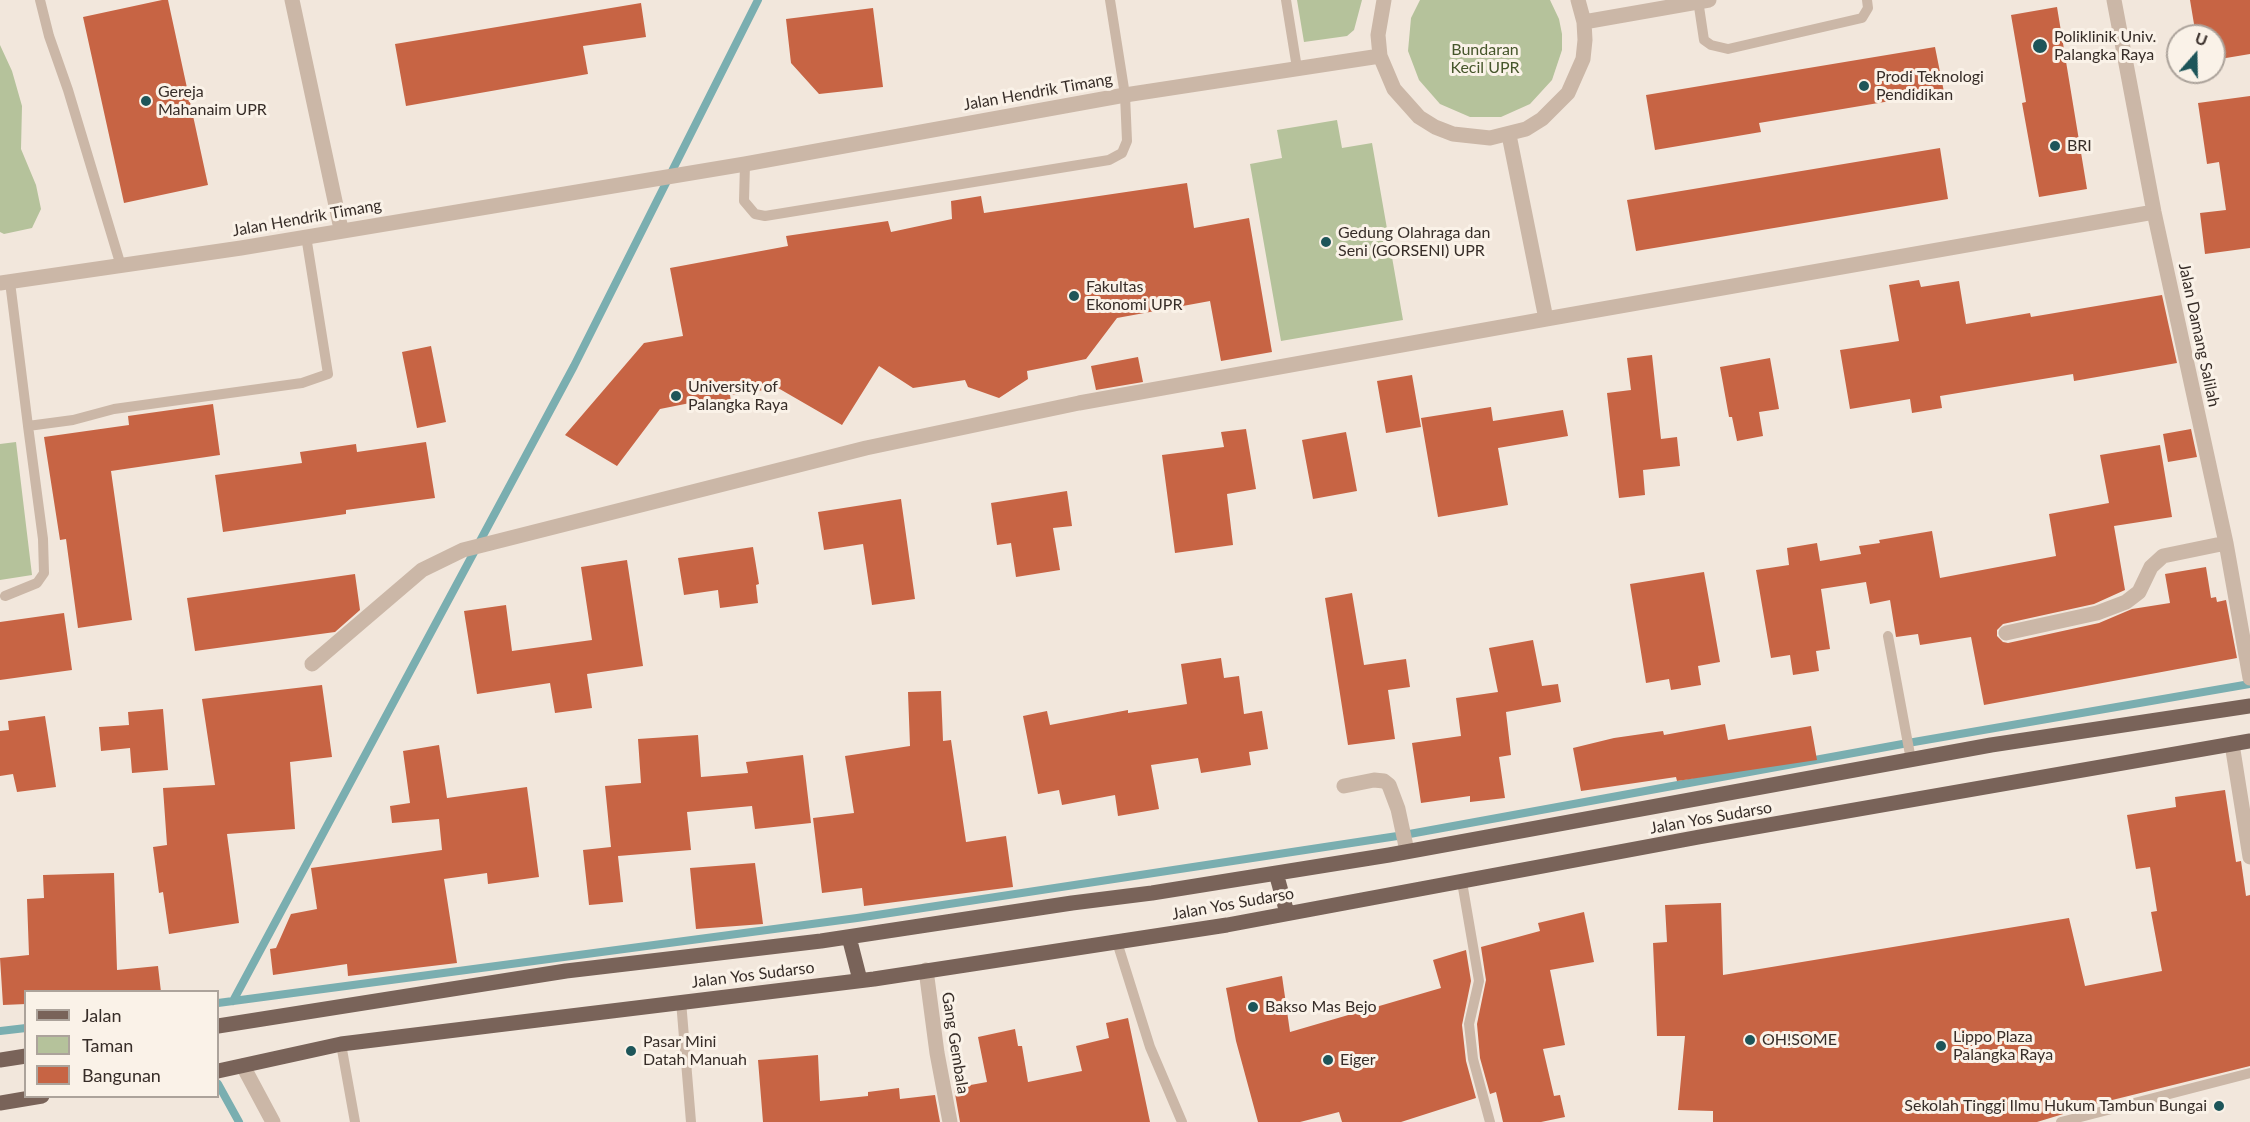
<!DOCTYPE html>
<style>
body{margin:0}
#map{position:relative;width:2250px;height:1122px;overflow:hidden;background:#f2e7dc;font-family:Lato,sans-serif}
canvas{display:block}
.legend{position:absolute;left:24px;top:990px;width:195px;height:108px;box-sizing:border-box;background:#faf2e8;border:2px solid #aca39b;margin:0;padding:8px 10px;list-style:none;font-size:18px;color:#372d28}
.legend li{display:flex;align-items:center;gap:12px;height:30px}
.legend b{width:30px;border:2px solid #aca39b}
.north{position:absolute;left:2166px;top:24px;width:60px;height:60px;box-sizing:border-box;background:#faf2e8;border:2px solid #aca39b;border-radius:50%;rotate:20deg;font-size:16px;font-weight:700;line-height:24px;text-align:center;color:#372d28}
.north::after{content:'';display:block;margin:auto;width:21px;height:27px;background:#1d5559;clip-path:polygon(50% 0,100% 100%,50% 72%,0 100%)}
</style>
<div id="map">
<canvas width="2250" height="1122"></canvas>
<ul class="legend">
<li><b style="height:8px;background:#796359"></b>Jalan</li>
<li><b style="height:16px;background:#b5c29b"></b>Taman</li>
<li><b style="height:16px;background:#c76444"></b>Bangunan</li>
</ul>
<div class="north">U</div>
</div>
<script>
const g = document.querySelector('canvas').getContext('2d');
g.lineJoin = 'round';
function paint(path, color) { g.fillStyle = color; g.fill(path, 'evenodd'); }
const toPath = rows => new Path2D(rows.map(r => 'M' + r).join(''));
function strokePath(path, color, width, dash) { g.strokeStyle = color; g.lineWidth = width; g.lineCap = dash ? 'butt' : 'round'; g.setLineDash(dash || []); g.stroke(path); }
function label(font, color, halo, rows, align = 'center') {
  g.font = font + ' Lato,sans-serif'; g.lineWidth = 6; g.setLineDash([]); g.textBaseline = 'middle'; g.strokeStyle = halo; g.fillStyle = color; for (const [text, x, y, turn = 0] of rows) {
    g.save(); g.translate(x, y); g.rotate((+turn || 0) * Math.PI / 180); g.textAlign = isNaN(turn) ? turn : align; if (halo) g.strokeText(text, 0, 0); g.fillText(text, 0, 0); g.restore();
  }
}
const green = toPath([
 [1297,0,1362,0,1354,30,1347,36,1304,42],
 [1420,0,1550,0,1559,19,1562,34,1562,50,1552,80,1530,104,1501,117,1470,117,1440,104,1419,80,1408,51,1411,18],
 [0,45,12,71,22,106,21,149,36,185,41,209,32,228,4,234,0,232],
 [1337,120,1342,148,1372,143,1403,320,1281,341,1250,164,1282,158,1277,130],
 [16,442,32,575,0,580,0,444]
]);
const stream = toPath([
 [233,1001,574,366,758,0],
 [218,1003,857,918,1404,835,1908,743,2250,684],
 [0,1031,26,1028],
 [218,1084,239,1122]
]);
const building = toPath([
 [162,0,168,0,208,185,124,203,83,17],
 [2190,0,2250,0,2250,54,2214,60,2214,36,2196,36],
 [641,3,646,37,583,46,588,74,406,106,395,44],
 [2057,7,2087,189,2039,197,2022,103,2026,102,2011,15],
 [873,8,883,87,819,94,791,63,786,19],
 [1935,47,1944,92,1759,123,1761,132,1655,150,1646,95],
 [2250,96,2250,248,2205,254,2200,213,2226,210,2219,162,2207,164,2198,103],
 [1940,148,1948,199,1636,251,1627,200],
 [1187,183,1194,228,1249,218,1272,352,1221,361,1210,301,1117,318,1086,359,1027,371,1028,379,999,398,968,387,965,380,913,388,879,366,842,425,778,388,730,395,732,408,709,412,705,400,660,409,617,466,565,435,644,343,683,336,670,268,788,246,786,236,888,221,891,232,952,219,951,201,981,196,984,213],
 [1919,280,1921,287,1959,281,1966,324,2030,313,2031,317,2162,295,2177,363,2074,381,2073,374,1940,396,1942,408,1912,413,1910,399,1850,409,1840,350,1899,341,1889,285],
 [431,346,446,422,417,428,402,352],
 [1652,355,1661,439,1677,437,1680,466,1643,470,1645,495,1619,498,1607,393,1631,390,1627,358],
 [1138,357,1143,382,1096,390,1091,366],
 [1770,358,1779,409,1759,412,1763,436,1737,441,1732,417,1729,417,1720,367],
 [1412,375,1421,427,1386,433,1377,381],
 [213,404,220,455,111,471,132,620,78,628,66,539,60,540,44,437,129,425,128,416],
 [1491,407,1493,421,1563,410,1568,436,1498,448,1508,505,1438,517,1421,418],
 [1246,429,1256,489,1227,494,1233,545,1175,553,1162,455,1224,447,1221,432],
 [2191,429,2197,457,2168,462,2163,434],
 [1346,432,1357,491,1313,499,1302,440],
 [426,442,435,498,346,510,346,514,223,532,215,475,302,463,300,452,356,444,357,452],
 [2160,445,2172,517,2114,526,2125,590,2094,604,2003,624,1997,630,1997,636,2003,642,2008,643,2099,623,2132,609,2170,603,2165,574,2206,567,2211,598,2216,597,2217,602,2226,600,2237,658,1984,705,1971,637,1920,645,1918,634,1896,637,1890,600,1870,604,1866,582,1821,589,1830,649,1816,651,1819,671,1793,675,1790,655,1771,658,1756,570,1789,565,1787,548,1817,543,1820,561,1861,554,1859,546,1880,543,1879,540,1932,531,1940,578,2056,556,2049,514,2109,503,2100,455],
 [1067,491,1072,526,1053,528,1060,570,1016,577,1011,543,997,545,991,503],
 [901,499,915,599,872,605,863,544,824,550,818,512],
 [753,547,759,584,756,585,758,603,720,608,718,590,684,595,678,558],
 [627,560,643,666,587,674,592,708,555,713,550,683,477,694,464,611,506,605,512,651,592,640,581,567],
 [1704,572,1720,662,1698,666,1701,685,1671,690,1669,679,1646,683,1630,584],
 [355,574,360,610,335,632,195,651,187,598],
 [1352,593,1364,665,1406,659,1410,687,1388,690,1395,739,1348,745,1325,598],
 [64,613,72,670,0,680,0,622],
 [1533,640,1542,686,1558,684,1561,702,1506,712,1511,755,1499,757,1505,798,1470,802,1470,796,1421,803,1412,743,1461,736,1456,698,1498,692,1489,648],
 [1221,658,1224,678,1239,676,1244,714,1262,711,1268,749,1249,752,1251,765,1201,773,1198,758,1151,765,1159,809,1118,816,1115,795,1062,805,1059,790,1038,794,1023,716,1047,711,1050,725,1128,710,1128,713,1187,704,1181,664],
 [322,685,332,757,290,762,295,829,227,834,239,923,169,934,163,892,159,893,153,847,167,845,163,788,215,785,202,699],
 [941,691,943,741,951,740,966,842,1006,836,1013,887,864,906,862,888,822,893,813,818,854,813,845,756,910,746,908,692],
 [163,709,168,770,132,773,130,748,101,751,99,727,129,725,128,712],
 [45,716,56,787,17,792,13,774,0,776,0,731,9,730,8,721],
 [1725,724,1728,740,1811,726,1817,760,1677,781,1676,777,1581,791,1573,748,1614,738,1663,731,1664,735],
 [698,735,701,777,748,773,746,762,803,755,811,823,755,829,752,806,687,812,691,850,618,856,623,902,589,905,583,850,611,847,605,786,641,783,638,739],
 [439,745,447,798,527,787,539,877,488,884,487,873,444,879,457,963,348,976,347,964,273,975,270,949,276,948,291,914,317,909,311,868,442,850,439,819,392,823,390,806,410,803,403,751],
 [2225,790,2236,862,2241,861,2246,896,2250,895,2250,1066,2096,1104,2037,1122,1713,1122,1713,1111,1678,1110,1685,1036,1657,1036,1653,943,1667,942,1665,905,1721,903,1723,975,2069,918,2085,986,2126,978,2162,971,2151,912,2157,911,2150,867,2136,869,2127,815,2176,807,2175,797],
 [755,863,763,924,696,929,690,868],
 [114,873,117,970,158,966,161,992,26,992,26,1004,3,1005,0,958,29,955,27,899,44,898,43,875],
 [1584,912,1594,962,1550,970,1565,1045,1543,1049,1554,1096,1560,1095,1565,1117,1541,1122,1503,1122,1496,1092,1490,1094,1480,1058,1477,1024,1486,980,1481,947,1540,931,1538,923],
 [1466,950,1471,981,1462,1025,1466,1061,1476,1098,1401,1122,1342,1122,1339,1112,1300,1122,1258,1122,1236,1041,1226,988,1282,976,1290,1032,1441,988,1433,960],
 [1128,1018,1150,1122,960,1122,954,1088,987,1082,978,1037,1015,1029,1018,1046,1022,1046,1028,1082,1082,1071,1076,1046,1109,1038,1106,1023],
 [818,1055,820,1101,868,1096,868,1092,899,1088,900,1099,935,1095,940,1122,763,1122,758,1060]
]);
const lane = toPath([
 [40,0,49,36,68,90,121,266],
 [1286,0,1297,68],
 [1698,0,1704,40,1711,45,1728,49,1862,18,1868,8,1867,0],
 [745,164,744,201,755,214,765,216,1109,160,1122,153,1127,141,1125,95,1110,0],
 [10,282,28,426,73,420,114,409,302,383,328,374,306,236],
 [5,596,37,583,44,573,43,539,28,426],
 [1888,636,1911,760],
 [1462,882,1479,981,1469,1024,1473,1059,1490,1122],
 [1117,942,1150,1047,1182,1122],
 [681,1001,691,1122],
 [341,1044,355,1122],
 [2061,1122,2250,1073]
]);
const street = toPath([
 [292,0,341,229],
 [1384,0,1378,35,1380,56,1394,89,1419,117,1435,127,1453,134,1490,138,1526,129,1542,119,1568,93,1583,59,1585,40,1584,22,1578,0],
 [2114,0,2154,212,2226,543,2250,678],
 [1584,22,1709,0],
 [1509,135,1546,319,2154,212],
 [0,283,241,248,745,164,1125,95,1380,56],
 [2006,633,2097,613,2126,602,2139,592,2151,567,2163,556,2226,543],
 [312,664,422,570,463,550,866,448,1079,403,1546,319],
 [2232,744,2250,857],
 [1344,786,1374,780,1384,781,1389,785,1398,809,1407,851],
 [926,970,937,1053,950,1122],
 [243,1066,273,1122]
]);
const primary = toPath([
 [1276,873,1287,913],
 [849,937,860,980],
 [218,1026,566,971,821,941,1072,903,1152,893,1389,855,1991,745,2250,706],
 [0,1060,26,1056],
 [218,1071,341,1044,874,979,1227,925,1699,837,2250,741],
 [0,1103,42,1096]
]);
const markers = [
 [2040,46,8,"#1d5559"],
 [1864,86,6,"#1d5559"],
 [146,101,6,"#1d5559"],
 [2055,146,6,"#1d5559"],
 [1326,242,6,"#1d5559"],
 [1074,296,6,"#1d5559"],
 [676,396,6,"#1d5559"],
 [1253,1007,6,"#1d5559"],
 [1750,1040,6,"#1d5559"],
 [1941,1046,6,"#1d5559"],
 [631,1051,6,"#1d5559"],
 [1328,1060,6,"#1d5559"],
 [2219,1106,6,"#1d5559"]
];
const poiNames = [
 ["Poliklinik Univ.",2054,37],
 ["Palangka Raya",2054,55],
 ["Prodi Teknologi",1876,77],
 ["Pendidikan",1876,95],
 ["Gereja",158,92],
 ["Mahanaim UPR",158,110],
 ["BRI",2067,146],
 ["Gedung Olahraga dan",1338,233],
 ["Seni (GORSENI) UPR",1338,251],
 ["Fakultas",1086,287],
 ["Ekonomi UPR",1086,305],
 ["University of",688,387],
 ["Palangka Raya",688,405],
 ["Bakso Mas Bejo",1265,1007],
 ["Lippo Plaza",1953,1037],
 ["Palangka Raya",1953,1055],
 ["OH!SOME",1762,1040],
 ["Pasar Mini",643,1042],
 ["Datah Manuah",643,1060],
 ["Eiger",1340,1060],
 ["Sekolah Tinggi Ilmu Hukum Tambun Bungai",2207,1106,"right"]
];
const parkNames = [
 ["Bundaran",1485,50],
 ["Kecil UPR",1485,68]
];
const streetNames = [
 ["Jalan Hendrik Timang",1038,92,-10],
 ["Jalan Hendrik Timang",307,218,-10],
 ["Jalan Damang Salilah",2199,335,78],
 ["Jalan Yos Sudarso",1711,818,-10],
 ["Jalan Yos Sudarso",1233,904,-10],
 ["Jalan Yos Sudarso",753,975,-7],
 ["Gang Gembala",955,1043,81]
];
paint(green, '#b5c29b');
strokePath(stream, '#7aaeb0', 8);
paint(building, '#c76444');
strokePath(lane, '#cbb7a7', 10);
strokePath(street, '#cbb7a7', 15);
strokePath(primary, '#796359', 15);
for (const [x, y, r, color] of markers) { const dot = new Path2D(); dot.arc(x, y, r, 0, 2 * Math.PI); g.fillStyle = color; g.fill(dot); strokePath(dot, '#faf2e8', 2); }
label('16px', '#372d28', '#faf2e8', poiNames, 'left');
label('16px', '#46562b', '#faf2e8', parkNames);
label('16px', '#372d28', '#faf2e8', streetNames);
</script>
